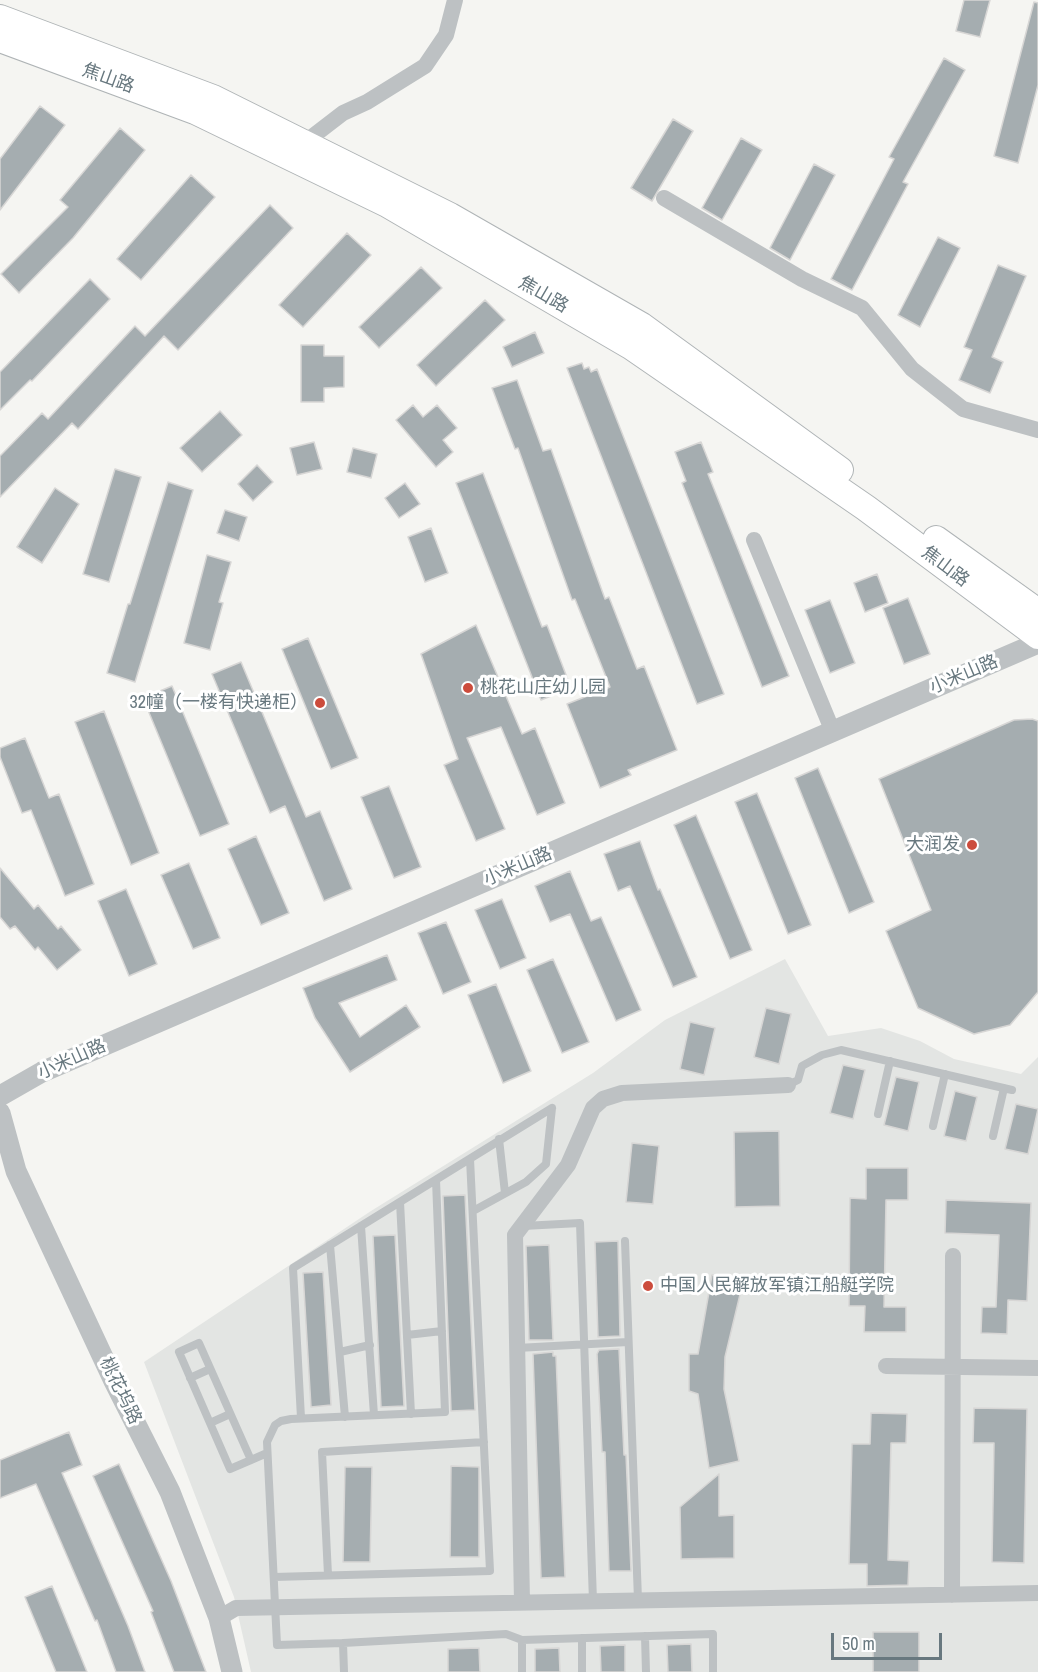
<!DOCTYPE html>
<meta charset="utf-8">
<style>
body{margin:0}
#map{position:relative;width:1038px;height:1672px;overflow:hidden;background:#f5f5f2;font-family:"Archivo Narrow",sans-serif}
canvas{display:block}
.scale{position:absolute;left:831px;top:1633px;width:111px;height:27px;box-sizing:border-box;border:3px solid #68787f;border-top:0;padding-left:8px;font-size:18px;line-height:21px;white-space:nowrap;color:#68787f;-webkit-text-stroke:4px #fff;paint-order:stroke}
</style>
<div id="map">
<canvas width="1038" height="1672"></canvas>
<div class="scale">50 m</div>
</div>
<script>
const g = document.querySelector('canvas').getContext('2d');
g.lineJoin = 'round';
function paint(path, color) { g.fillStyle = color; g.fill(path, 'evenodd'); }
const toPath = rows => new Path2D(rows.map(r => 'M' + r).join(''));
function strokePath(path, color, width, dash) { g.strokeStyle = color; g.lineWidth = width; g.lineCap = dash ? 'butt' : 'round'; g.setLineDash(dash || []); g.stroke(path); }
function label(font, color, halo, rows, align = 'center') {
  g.font = font + ' "Archivo Narrow","Noto Sans SC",sans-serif'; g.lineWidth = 6; g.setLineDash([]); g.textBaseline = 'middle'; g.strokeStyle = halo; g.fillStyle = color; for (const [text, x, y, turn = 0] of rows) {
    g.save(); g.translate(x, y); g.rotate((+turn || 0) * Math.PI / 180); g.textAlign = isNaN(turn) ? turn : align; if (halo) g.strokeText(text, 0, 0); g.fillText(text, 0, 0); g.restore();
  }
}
const built = toPath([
 [785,959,828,1036,881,1028,920,1041,954,1059,1021,1074,1038,1057,1038,1672,251,1672,234,1597,144,1362,371,1211,593,1073,665,1020]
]);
const building = toPath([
 [964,0,990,0,980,37,956,31,964,0],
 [1034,2,1038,3,1038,85,1018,163,994,156,1034,2],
 [944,58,965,70,903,182,908,184,852,290,831,279,894,159,889,157,944,58],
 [40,106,65,125,0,210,0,159,40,106],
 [673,119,693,131,652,201,631,188,673,119],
 [120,128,145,150,73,238,19,293,1,274,68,207,60,200,120,128],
 [741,138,762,150,722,220,702,208,741,138],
 [814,164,835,175,790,260,770,248,814,164],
 [191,175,215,197,141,280,117,259,191,175],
 [270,205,293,228,178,350,164,336,78,429,72,423,0,497,0,456,42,413,48,419,135,326,145,336,270,205],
 [347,233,371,255,303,327,279,305,347,233],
 [938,237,960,248,920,327,898,315,938,237],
 [998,265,1026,276,992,357,1003,362,990,393,959,380,972,350,964,347,998,265],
 [421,267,442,288,379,348,359,327,421,267],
 [90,279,110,299,32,381,30,380,0,410,0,372,90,279],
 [485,300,505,320,436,386,417,365,485,300],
 [535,332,544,353,512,367,503,347,535,332],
 [301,345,324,345,324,356,344,356,344,387,324,388,324,402,301,402,301,345],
 [582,363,584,369,589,367,591,372,597,369,724,694,697,704,567,368,582,363],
 [517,380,543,451,551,449,605,599,609,597,637,669,644,666,677,750,628,770,631,775,600,788,567,704,610,687,575,599,572,600,518,448,515,449,492,388,517,380],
 [413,405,423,417,437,405,457,428,443,440,453,452,436,467,396,420,413,405],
 [220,411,242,435,202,472,180,448,220,411],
 [314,442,322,469,297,475,290,448,314,442],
 [701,442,713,472,708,474,789,676,762,687,682,483,686,481,675,452,701,442],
 [353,448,377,454,371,478,347,472,353,448],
 [257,465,273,482,253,501,238,484,257,465],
 [115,469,141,477,109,582,83,574,115,469],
 [483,473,542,627,547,625,571,688,541,700,456,483,483,473],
 [168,482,193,490,135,682,107,673,128,604,130,604,168,482],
 [405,483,420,504,399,518,385,498,405,483],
 [55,488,79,504,42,563,17,547,55,488],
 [225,510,247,517,239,541,217,533,225,510],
 [431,528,448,573,425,582,408,537,431,528],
 [207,555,231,562,219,602,223,603,210,650,184,643,207,555],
 [877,574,888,603,865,612,854,583,877,574],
 [908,598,930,654,904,664,883,608,908,598],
 [830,600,855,663,830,673,805,610,830,600],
 [476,625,522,734,535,728,565,803,537,815,501,727,467,738,505,829,476,841,444,765,458,759,421,654,476,625],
 [308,638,358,758,331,769,282,649,308,638],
 [241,662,306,817,320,811,352,889,324,901,285,806,270,813,212,674,241,662],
 [172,686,229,824,200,836,143,698,172,686],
 [104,711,159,853,131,865,75,722,104,711],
 [1032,719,1038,721,1038,992,1010,1025,974,1034,918,1008,886,931,931,910,879,779,1014,720,1032,719],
 [25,738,49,798,59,794,94,884,65,896,31,810,22,813,0,757,0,748,25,738],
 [818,768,874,902,849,913,795,778,818,768],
 [389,786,421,867,394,878,361,797,389,786],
 [757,793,811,925,788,934,735,802,757,793],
 [696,815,752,950,730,959,674,825,696,815],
 [256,836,289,913,261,925,228,849,256,836],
 [640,841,658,890,660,889,697,977,673,987,630,886,618,891,604,854,640,841],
 [189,863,220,938,193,949,161,875,189,863],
 [0,868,34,909,38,905,58,929,61,926,81,950,57,970,38,947,35,950,15,926,10,929,0,917,0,868],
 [570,871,591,921,601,917,641,1010,616,1021,570,914,550,922,535,886,570,871],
 [126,889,157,964,129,976,98,901,126,889],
 [502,899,526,958,500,969,475,910,502,899],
 [446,922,471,982,443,994,418,933,446,922],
 [387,955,397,980,339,1003,360,1037,406,1005,420,1027,350,1072,315,1018,303,988,387,955],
 [553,959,589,1042,562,1053,527,970,553,959],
 [496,984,531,1071,503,1083,468,995,496,984],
 [766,1008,791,1014,779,1064,754,1057,766,1008],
 [690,1022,715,1028,704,1075,680,1069,690,1022],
 [843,1065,865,1070,853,1119,830,1113,843,1065],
 [896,1077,919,1082,908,1131,884,1125,896,1077],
 [955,1091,977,1097,966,1141,944,1136,955,1091],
 [1016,1104,1038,1109,1028,1154,1005,1149,1016,1104],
 [779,1131,780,1206,735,1207,734,1132,779,1131],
 [632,1143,659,1146,653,1204,626,1202,632,1143],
 [866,1168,908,1168,908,1200,886,1200,884,1307,906,1307,906,1332,864,1332,865,1306,849,1306,850,1198,866,1199,866,1168],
 [465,1195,475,1410,451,1411,443,1196,465,1195],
 [946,1200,1031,1203,1027,1301,1008,1300,1007,1334,981,1333,982,1307,996,1307,999,1235,945,1233,946,1200],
 [395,1235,404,1406,381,1407,373,1236,395,1235],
 [618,1241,620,1336,598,1337,595,1242,618,1241],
 [549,1245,553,1340,529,1340,526,1246,549,1245],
 [323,1272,331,1405,311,1407,303,1273,323,1272],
 [712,1275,743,1282,725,1357,724,1389,739,1461,709,1468,698,1394,689,1391,689,1354,698,1354,712,1275],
 [619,1349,624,1455,626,1455,631,1571,609,1571,605,1452,602,1452,597,1354,599,1350,619,1349],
 [553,1352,553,1356,556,1356,565,1577,541,1578,533,1354,553,1352],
 [974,1408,1027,1409,1024,1563,992,1562,994,1443,973,1443,974,1408],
 [871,1413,907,1414,906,1443,891,1443,888,1560,909,1561,908,1585,867,1586,867,1564,849,1564,852,1444,870,1444,871,1413],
 [69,1432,82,1465,62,1473,128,1626,145,1672,116,1672,97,1620,95,1621,36,1484,0,1498,0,1460,69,1432],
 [119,1464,171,1581,206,1672,174,1672,151,1612,153,1611,93,1476,119,1464],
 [451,1466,479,1467,479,1557,450,1557,451,1466],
 [345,1467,372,1467,370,1562,343,1562,345,1467],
 [719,1474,719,1516,734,1515,734,1558,681,1559,680,1507,719,1474],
 [52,1586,87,1672,56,1672,25,1597,52,1586],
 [873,1632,919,1632,919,1672,873,1672,873,1632],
 [691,1644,692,1672,668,1672,667,1645,691,1644],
 [625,1645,625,1672,601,1672,600,1646,625,1645],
 [479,1648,480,1672,448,1672,448,1649,479,1648],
 [559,1648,560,1672,535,1672,535,1649,559,1648]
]);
const service = toPath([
 [788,1085,798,1080,802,1066,822,1055,841,1050,1012,1090],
 [878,1114,890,1061],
 [933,1126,945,1074],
 [993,1136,1004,1088],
 [499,1139,505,1193],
 [400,1202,411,1414],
 [473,1211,526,1182,546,1164,552,1108],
 [361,1226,374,1415],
 [523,1226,580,1223,593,1601],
 [625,1241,638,1600],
 [330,1245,345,1417],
 [407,1335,442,1331],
 [517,1348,628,1342],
 [340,1352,370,1345],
 [190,1378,210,1369],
 [301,1418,293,1268,552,1108],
 [210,1423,230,1414],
 [251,1460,199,1343,179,1352,230,1469,251,1460,267,1453],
 [328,1575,322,1452,484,1442],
 [274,1577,490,1571,470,1159],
 [645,1636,646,1672],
 [582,1638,582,1672],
 [522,1640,522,1672],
 [343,1643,506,1634,522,1640,713,1634,713,1672],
 [344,1672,343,1643,277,1645,267,1442,275,1425,281,1421,291,1419,445,1412,436,1180]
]);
const minor = toPath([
 [304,143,343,113,367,102,425,66,446,35,455,0],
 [664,198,802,279,862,308,912,369,963,409,1038,430],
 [754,540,833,732],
 [886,1366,1038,1368],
 [952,1595,953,1256],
 [522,1602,515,1235,568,1165,593,1108,603,1099,622,1093,788,1085],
 [219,1618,236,1608,1038,1593]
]);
const tertiary = toPath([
 [0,1096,42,1072,1038,643],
 [0,1113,16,1171,114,1381,170,1492,219,1618,232,1672]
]);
const primary = toPath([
 [0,18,213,98,450,216,642,326,840,470],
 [0,39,195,111,387,204,632,347,866,508,1038,636],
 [936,539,1038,612]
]);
const markers = [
 [468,688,6,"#cc4c3c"],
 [320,703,6,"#cc4c3c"],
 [972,845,6,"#cc4c3c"],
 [648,1286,6,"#cc4c3c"]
];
const streetNames = [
 ["焦山路",108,79,20],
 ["焦山路",543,295,30],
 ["焦山路",945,567,37],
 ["小米山路",964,675,-23],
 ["小米山路",518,867,-23],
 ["小米山路",72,1060,-24],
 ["桃花坞路",120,1391,64]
];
const poiNames = [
 ["桃花山庄幼儿园",480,688],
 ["32幢（一楼有快递柜）",308,703,"right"],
 ["大润发",960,845,"right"],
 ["中国人民解放军镇江船艇学院",660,1286]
];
paint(built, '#e3e5e3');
paint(building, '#a5adb0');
strokePath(building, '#d7d6d5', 1.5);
strokePath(primary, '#afb4b6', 28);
strokePath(service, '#bdc1c3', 8);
strokePath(minor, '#bdc1c3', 16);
strokePath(tertiary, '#bdc1c3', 21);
strokePath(primary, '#fff', 26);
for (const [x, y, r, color] of markers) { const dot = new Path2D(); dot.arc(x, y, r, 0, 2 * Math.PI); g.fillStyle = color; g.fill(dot); strokePath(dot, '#fff', 2); }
label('18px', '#68787f', '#fff', streetNames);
label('18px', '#68787f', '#fff', poiNames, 'left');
</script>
